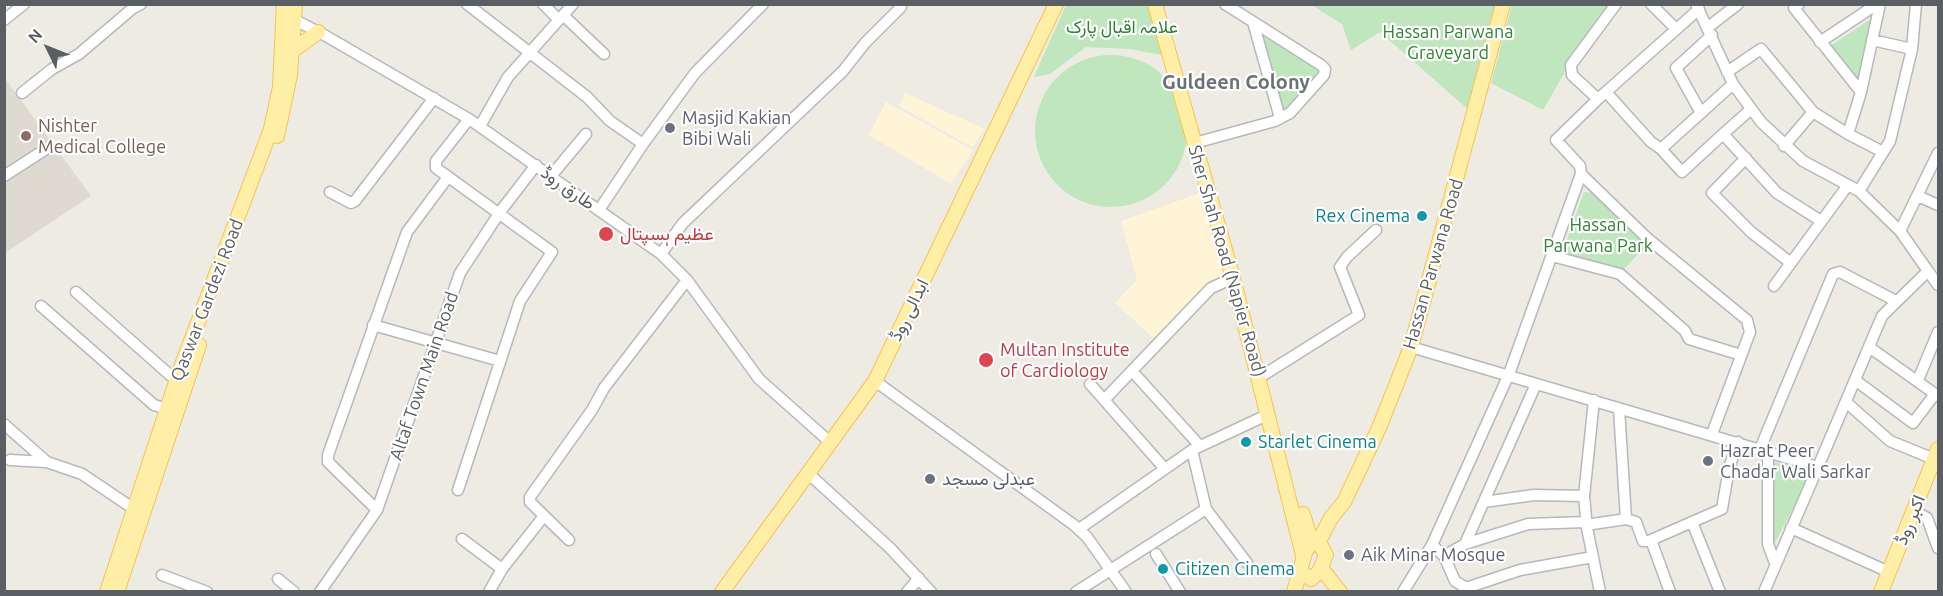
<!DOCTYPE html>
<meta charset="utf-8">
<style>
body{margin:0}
#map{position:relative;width:1943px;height:596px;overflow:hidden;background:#eeebe2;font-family:Ubuntu,sans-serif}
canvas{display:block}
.frame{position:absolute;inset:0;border:6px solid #5a5f63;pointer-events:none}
.north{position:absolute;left:18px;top:18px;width:60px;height:60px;-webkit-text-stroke:4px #fff;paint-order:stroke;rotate:313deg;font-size:16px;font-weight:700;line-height:24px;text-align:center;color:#5a5f63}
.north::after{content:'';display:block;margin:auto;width:21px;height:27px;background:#5a5f63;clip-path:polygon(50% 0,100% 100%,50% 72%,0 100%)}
</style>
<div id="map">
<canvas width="1943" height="596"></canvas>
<div class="frame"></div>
<div class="north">N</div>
</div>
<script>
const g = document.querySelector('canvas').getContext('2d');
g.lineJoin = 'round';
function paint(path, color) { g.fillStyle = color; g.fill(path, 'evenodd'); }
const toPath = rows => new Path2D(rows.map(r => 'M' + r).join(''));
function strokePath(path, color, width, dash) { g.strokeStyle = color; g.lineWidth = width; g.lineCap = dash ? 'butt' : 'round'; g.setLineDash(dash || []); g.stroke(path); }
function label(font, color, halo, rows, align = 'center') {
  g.font = font + ' Ubuntu,Vazirmatn,sans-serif'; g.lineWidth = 4.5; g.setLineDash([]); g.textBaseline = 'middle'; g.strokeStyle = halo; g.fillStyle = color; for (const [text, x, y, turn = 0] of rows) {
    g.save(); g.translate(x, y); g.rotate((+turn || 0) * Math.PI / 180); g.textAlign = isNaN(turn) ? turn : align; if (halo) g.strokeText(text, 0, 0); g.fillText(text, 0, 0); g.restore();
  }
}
const commercial = toPath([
 [905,93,985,129,972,147,899,106],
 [886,102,973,150,951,184,869,135],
 [1214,188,1237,277,1211,288,1159,343,1115,303,1137,280,1121,221]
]);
const education = toPath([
 [4,77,91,196,5,253,4,253]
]);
const green = toPath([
 [1066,5,1152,5,1165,49,1162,55,1130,49,1086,47,1050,74,1034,77],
 [1312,5,1496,5,1470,111,1380,32,1351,50,1342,24],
 [1512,5,1615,5,1585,37,1543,110,1491,83],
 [1871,19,1875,23,1859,82,1830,46],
 [1253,22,1321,65,1324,75,1280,118],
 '1035 131a76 76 0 1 1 152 0a76 76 0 1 1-152 0Z',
 [1584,192,1595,193,1646,246,1624,269,1562,254],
 [1773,462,1814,470,1772,548]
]);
const minor = toPath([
 [467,4,587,97,610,121,643,144],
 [543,4,559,20],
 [1616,4,1571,65,1572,75,1598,99,1556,140,1580,166,1581,174,1646,237,1747,320,1750,332,1712,434],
 [1651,4,1676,29],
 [1696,4,1733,84,1761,122,1803,161,1859,191,1900,231,1928,271],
 [564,16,604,54],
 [287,19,295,20,326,36,469,119,661,254,687,280,759,379,831,443],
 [4,20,24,4],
 [1253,22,1280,118],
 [1707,28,1738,4],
 [1872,40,1912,49],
 [1820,42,1877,4],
 [1727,72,1761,49,1813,112,1848,134,1861,92,1794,8,1799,4],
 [1606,92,1651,142,1661,149],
 [1861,92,1880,4],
 [22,93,52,69,79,54,133,8,141,4],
 [1598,99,1699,9],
 [1750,110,1723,134,1777,193,1821,221],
 [1701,113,1676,68,1712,35],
 [480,126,508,77,573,4],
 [1723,134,1682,172,1661,149,1733,84],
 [1848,134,1883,152],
 [1202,141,1275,121,1290,113,1324,75,1325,69,1321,65,1225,4],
 [1784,146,1813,112],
 [1746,158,1712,193,1751,232,1791,263],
 [4,176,49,147],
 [551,176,586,134],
 [1859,191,1890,141,1912,49,1916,4],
 [330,192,351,203,355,201,434,98],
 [1918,196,1938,205],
 [599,210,643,144,695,73,763,4],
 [1900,231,1938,153],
 [661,254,683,223,843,71,865,43,901,7],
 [1552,256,1620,274,1685,331,1689,339,1741,355],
 [1774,286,1848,185],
 [76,292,171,376],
 [41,306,154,405,167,409],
 [373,325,500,361],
 [1411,347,1818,467,1764,592],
 [1869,347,1938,396],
 [1132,371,1200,446],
 [1265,374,1359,315,1340,267,1347,257,1376,230],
 [1855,380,1913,423,1935,394],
 [1918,380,1938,332],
 [875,381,1074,525,1087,537,1126,592],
 [1090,384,1165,469],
 [1104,400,1211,288,1233,278],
 [1594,400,1584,496,1587,528,1600,592],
 [1846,402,1890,441,1934,459],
 [1619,409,1626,519,1636,522,1643,541,1651,541],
 [4,424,47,462,82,474,128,505],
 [1760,449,1833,274,1840,272,1896,301],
 [1192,450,1206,509,1247,563],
 [1768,452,1768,544,1775,563],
 [10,460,46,462],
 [1818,467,1882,316,1928,271,1938,285],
 [809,474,890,548,931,592],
 [458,490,520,301,552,252,436,168,436,161,469,119],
 [1484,502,1534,495,1584,496],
 [377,510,328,462,328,455,407,232,448,177],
 [1913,510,1927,518,1938,548],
 [1586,525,1626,519],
 [1791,528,1889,572],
 [1079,529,1192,450,1269,414],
 [462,539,502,569],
 [569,540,530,502,530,497,592,410,604,388,687,280],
 [1465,544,1536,384],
 [1432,545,1444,556,1455,581,1466,588,1520,570,1593,557],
 [1156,554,1180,592],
 [1444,556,1465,544,1528,524,1586,522],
 [162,575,207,592],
 [278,579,294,592],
 [320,592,377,510,460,273,500,212,536,165],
 [489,592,502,569,544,516],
 [907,592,919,578],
 [1076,592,1206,509],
 [1403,592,1432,545,1509,374,1581,174],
 [1670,592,1651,540,1692,522],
 [1720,592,1692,522,1722,509,1729,468,1738,442]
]);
const major = toPath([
 [1155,4,1233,278,1303,555],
 [292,51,318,32],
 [277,136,290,75,295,4],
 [1303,514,1312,544],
 [1318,543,1331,518,1344,502,1379,428,1411,347,1503,4],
 [1321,568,1340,592],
 [107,592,180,370,271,129,280,87,284,4],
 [117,592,199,345],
 [722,592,875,381,1056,4],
 [1294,592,1306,549,1314,543,1320,544,1326,555,1319,572,1311,579,1301,572],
 [1881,592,1938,449]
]);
const markers = [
 [670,128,6,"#6b7280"],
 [26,136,6,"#8d6e63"],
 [1422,216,6,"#0f9aa8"],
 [606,234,8,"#e0444e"],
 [986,360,8,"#e0444e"],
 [1246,442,6,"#0f9aa8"],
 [1708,461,6,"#6b7280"],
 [930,479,6,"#6b7280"],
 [1349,555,6,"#6b7280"],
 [1163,569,6,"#0f9aa8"]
];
const parkNames = [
 ["علامہ اقبال پارک",1122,27],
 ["Hassan Parwana",1448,32],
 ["Graveyard",1448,53],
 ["Hassan",1598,225],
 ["Parwana Park",1598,246]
];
const worshipNames = [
 ["Masjid Kakian",682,118],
 ["Bibi Wali",682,139],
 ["Hazrat Peer",1720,451],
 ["Chadar Wali Sarkar",1720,472],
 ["عبدلی مسجد",942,479],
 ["Aik Minar Mosque",1361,555]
];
const educationNames = [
 ["Nishter",38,126],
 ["Medical College",38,147]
];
const streetNames = [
 ["طارق روڈ",568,188,35],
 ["Sher Shah Road (Napier Road)",1227,261,74],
 ["Hassan Parwana Road",1433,264,-74],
 ["Qaswar Gardezi Road",207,300,-69],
 ["ابدالی روڈ",909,310,-64],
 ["Altaf Town Main Road",424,376,-71],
 ["اکبر روڈ",1910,520,-68]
];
const cultureNames = [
 ["Rex Cinema",1410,216,"right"],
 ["Starlet Cinema",1258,442],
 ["Citizen Cinema",1175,569]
];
const healthNames = [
 ["عظیم ہسپتال",620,234],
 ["Multan Institute",1000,350],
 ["of Cardiology",1000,371]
];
const neighbourhoodNames = [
 ["Guldeen Colony",1236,82]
];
paint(commercial, '#fff4d6');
paint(education, '#dedad0');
paint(green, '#bfe6bd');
strokePath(minor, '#b5b8bd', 13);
strokePath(major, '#f6c353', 16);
strokePath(minor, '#fff', 10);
strokePath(major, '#ffeea6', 14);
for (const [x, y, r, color] of markers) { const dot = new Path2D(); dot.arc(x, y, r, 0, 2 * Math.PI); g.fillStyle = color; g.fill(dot); strokePath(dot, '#fff', 2); }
label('18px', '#318433', '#fff', parkNames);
label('18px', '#5b616d', '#fff', worshipNames, 'left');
label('18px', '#785e54', '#fff', educationNames, 'left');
label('18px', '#5a5f63', '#fff', streetNames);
label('18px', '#0d838f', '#fff', cultureNames, 'left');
label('18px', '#be3a42', '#fff', healthNames, 'left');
label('bold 20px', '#6b7175', '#fff', neighbourhoodNames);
</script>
